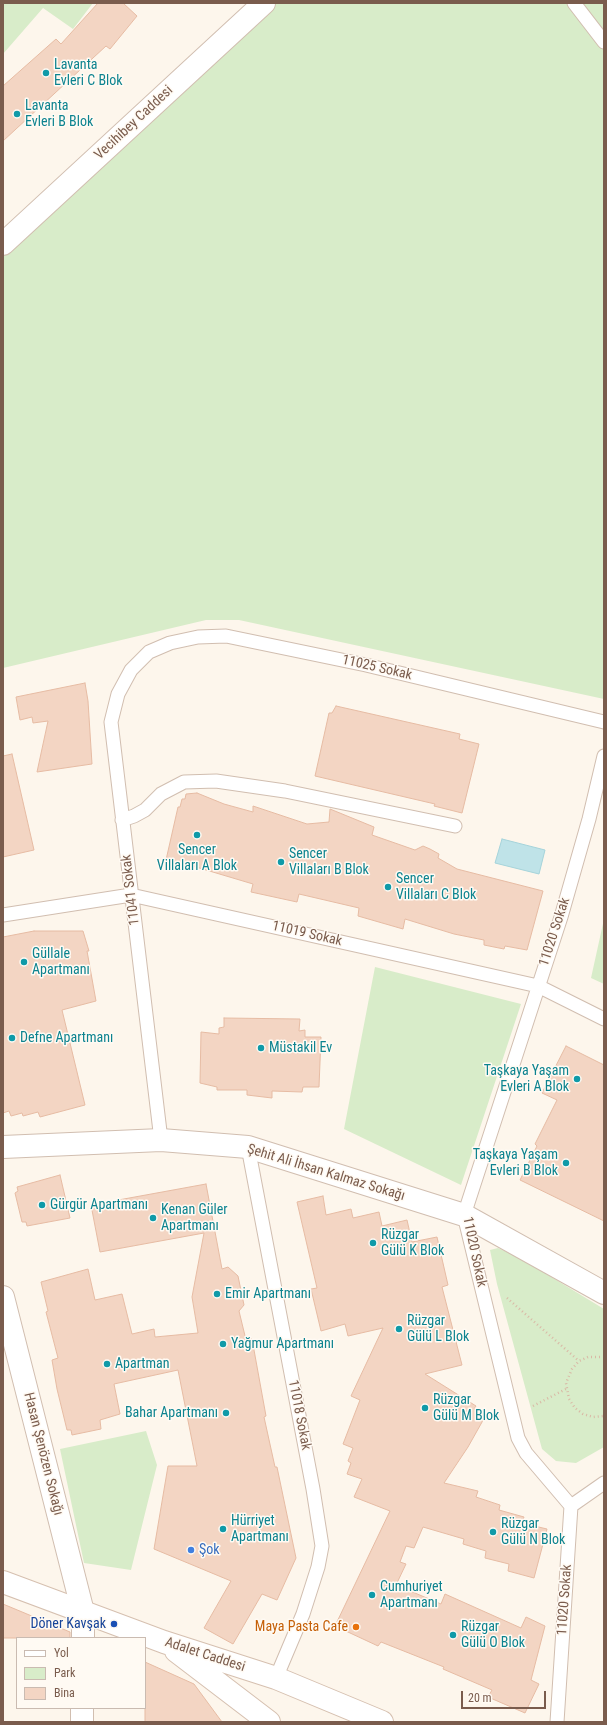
<!DOCTYPE html>
<meta charset="utf-8">
<style>
body{margin:0}
#map{position:relative;width:607px;height:1725px;overflow:hidden;background:#fdf6ec;font-family:"Roboto Condensed",sans-serif}
canvas{display:block}
.frame{position:absolute;inset:0;border:4px solid #7a5c4d;pointer-events:none}
.legend{position:absolute;left:16px;top:1637px;width:130px;height:72px;box-sizing:border-box;background:#fffaf3;border:1px solid #cabbb1;margin:0;padding:5px 7px;list-style:none;font-size:12px;color:#7a5c4d}
.legend li{display:flex;align-items:center;gap:8px;height:20px}
.legend b{width:20px;border:1px solid #cabbb1}
.scale{position:absolute;left:461px;top:1691px;width:85px;height:18px;box-sizing:border-box;border:2px solid #7a5c4d;border-top:0;padding-left:5px;font-size:12px;line-height:14px;white-space:nowrap;color:#7a5c4d;-webkit-text-stroke:3px #fffaf3;paint-order:stroke}
</style>
<div id="map">
<canvas width="607" height="1725"></canvas>
<div class="frame"></div>
<ul class="legend">
<li><b style="height:5px;background:#fff"></b>Yol</li>
<li><b style="height:11px;background:#d8ecc9"></b>Park</li>
<li><b style="height:11px;background:#f3d5c3"></b>Bina</li>
</ul>
<div class="scale">20 m</div>
</div>
<script>
const g = document.querySelector('canvas').getContext('2d');
g.lineJoin = 'round';
function paint(path, color) { g.fillStyle = color; g.fill(path, 'evenodd'); }
const toPath = rows => new Path2D(rows.map(r => 'M' + r).join(''));
function strokePath(path, color, width, dash) { g.strokeStyle = color; g.lineWidth = width; g.lineCap = dash ? 'butt' : 'round'; g.setLineDash(dash || []); g.stroke(path); }
function label(font, color, halo, rows, align = 'center') {
  g.font = font + ' "Roboto Condensed",sans-serif'; g.lineWidth = 3; g.setLineDash([]); g.textBaseline = 'middle'; g.strokeStyle = halo; g.fillStyle = color; for (const [text, x, y, turn = 0] of rows) {
    g.save(); g.translate(x, y); g.rotate((+turn || 0) * Math.PI / 180); g.textAlign = isNaN(turn) ? turn : align; if (halo) g.strokeText(text, 0, 0); g.fillText(text, 0, 0); g.restore();
  }
}
const green = toPath([
 [3,3,93,3,73,29,43,8,3,54],
 [276,3,604,3,604,699,239,620,206,620,3,668,3,255],
 [604,919,604,984,591,978],
 [375,967,521,1004,461,1185,344,1129],
 [498,1248,520,1258,604,1309,604,1447,576,1463,556,1461,542,1449,497,1284,490,1250],
 [146,1431,157,1465,131,1570,84,1563,60,1449]
]);
const water = toPath([
 [502,839,545,850,539,874,495,863,502,839]
]);
const building = toPath([
 [98,3,123,3,137,16,110,49,106,46,3,141,3,86,56,39,61,44,98,3],
 [85,683,88,701,92,764,37,772,48,721,33,723,32,717,20,720,16,697,85,683],
 [336,706,460,734,459,739,479,744,462,813,434,806,435,804,315,776,329,713,332,713,336,706],
 [12,754,34,850,3,857,3,756,12,754],
 [197,793,224,804,253,812,253,806,307,824,329,822,330,809,374,827,372,835,415,850,423,846,430,849,439,854,438,858,457,869,543,891,527,950,505,946,504,949,484,945,484,940,454,934,405,919,403,929,358,916,359,908,299,894,297,902,251,892,253,884,196,867,166,860,178,807,180,807,182,799,185,799,186,794,197,793],
 [34,931,83,931,89,951,87,951,96,1001,62,1010,85,1105,40,1117,38,1112,23,1116,22,1113,11,1116,9,1111,3,1113,3,937,34,931],
 [224,1018,300,1019,299,1031,305,1030,305,1037,321,1037,319,1087,303,1087,302,1092,272,1091,272,1098,247,1095,247,1090,217,1090,217,1087,200,1083,201,1032,219,1034,219,1028,224,1027,224,1018],
 [566,1046,604,1065,604,1221,520,1180,537,1146,535,1144,557,1100,542,1093,566,1046],
 [60,1175,70,1218,27,1226,26,1222,22,1222,15,1193,18,1191,17,1187,60,1175],
 [206,1184,222,1269,228,1267,238,1276,244,1305,239,1311,246,1340,252,1339,266,1416,264,1417,275,1467,277,1467,296,1558,277,1600,262,1594,233,1644,204,1628,231,1581,154,1549,168,1466,197,1466,178,1370,114,1384,120,1414,100,1420,101,1429,72,1435,71,1430,67,1430,57,1389,52,1360,58,1358,46,1312,48,1311,41,1282,88,1269,95,1300,122,1294,132,1334,154,1329,155,1337,198,1333,192,1297,204,1233,100,1252,91,1205,206,1184],
 [323,1196,326,1215,351,1209,353,1218,379,1212,382,1226,407,1220,412,1242,437,1237,448,1285,442,1287,462,1365,425,1374,476,1406,474,1409,486,1415,468,1447,444,1483,478,1491,476,1497,500,1505,499,1510,524,1517,522,1523,547,1529,534,1578,508,1571,509,1564,485,1558,486,1551,463,1544,464,1539,423,1527,414,1548,406,1546,400,1562,406,1564,396,1585,441,1604,445,1594,521,1628,526,1617,545,1626,531,1680,539,1684,525,1713,488,1697,492,1690,443,1669,444,1667,381,1642,378,1646,335,1626,390,1511,354,1497,362,1479,347,1474,351,1463,348,1461,353,1448,343,1444,360,1400,351,1396,383,1328,348,1336,345,1324,321,1331,311,1289,317,1288,297,1202,323,1196],
 [3,1604,70,1632,70,1638,3,1638,3,1604],
 [145,1662,194,1684,222,1722,145,1722,145,1662]
]);
const path = toPath([
 [507,1298,579,1361],
 [604,1357,588,1357,579,1361,572,1369,566,1383,569,1399,575,1408,583,1414,593,1417,604,1416],
 [533,1406,566,1389]
]);
const service = toPath([
 [574,3,604,42],
 [122,820,134,816,145,810,161,794,184,782,216,781,285,791,455,826],
 [3,915,131,895,538,986,604,1019],
 [161,1140,111,722,118,694,131,670,149,652,170,643,198,637,226,636,366,665,604,722],
 [248,1147,313,1489,322,1546,318,1567,303,1614,276,1678],
 [571,1506,604,1483],
 [557,1722,571,1506,526,1453,518,1438,464,1215,561,917,589,819,604,756]
]);
const minor = toPath([
 [3,1147,161,1140,248,1147,464,1215,604,1293],
 [3,1297,83,1612,83,1638],
 [82,1722,82,1708]
]);
const tertiary = toPath([
 [3,244,264,3]
]);
const secondary = toPath([
 [3,1582,164,1642,276,1678,382,1722],
 [176,1651,269,1722]
]);
const markers = [
 [46,73,4,"#0f9aa8"],
 [17,114,4,"#0f9aa8"],
 [197,835,4,"#0f9aa8"],
 [281,862,4,"#0f9aa8"],
 [388,887,4,"#0f9aa8"],
 [24,962,4,"#0f9aa8"],
 [12,1038,4,"#0f9aa8"],
 [261,1048,4,"#0f9aa8"],
 [577,1079,4,"#0f9aa8"],
 [566,1163,4,"#0f9aa8"],
 [42,1205,4,"#0f9aa8"],
 [153,1218,4,"#0f9aa8"],
 [373,1243,4,"#0f9aa8"],
 [217,1294,4,"#0f9aa8"],
 [399,1329,4,"#0f9aa8"],
 [223,1344,4,"#0f9aa8"],
 [107,1364,4,"#0f9aa8"],
 [425,1408,4,"#0f9aa8"],
 [226,1413,4,"#0f9aa8"],
 [223,1529,4,"#0f9aa8"],
 [493,1532,4,"#0f9aa8"],
 [191,1550,4,"#3f7fe0"],
 [372,1595,4,"#0f9aa8"],
 [114,1624,4,"#1a4fb4"],
 [356,1627,4,"#e8710a"],
 [453,1635,4,"#0f9aa8"]
];
const cultureNames = [
 ["Lavanta",54,65],
 ["Evleri C Blok",54,81],
 ["Lavanta",25,106],
 ["Evleri B Blok",25,122],
 ["Sencer",197,850,"center"],
 ["Villaları A Blok",197,866,"center"],
 ["Sencer",289,854],
 ["Villaları B Blok",289,870],
 ["Sencer",396,879],
 ["Villaları C Blok",396,895],
 ["Güllale",32,954],
 ["Apartmanı",32,970],
 ["Defne Apartmanı",20,1038],
 ["Müstakil Ev",269,1048],
 ["Taşkaya Yaşam",569,1071,"right"],
 ["Evleri A Blok",569,1087,"right"],
 ["Taşkaya Yaşam",558,1155,"right"],
 ["Evleri B Blok",558,1171,"right"],
 ["Gürgür Apartmanı",50,1205],
 ["Kenan Güler",161,1210],
 ["Apartmanı",161,1226],
 ["Rüzgar",381,1235],
 ["Gülü K Blok",381,1251],
 ["Emir Apartmanı",225,1294],
 ["Rüzgar",407,1321],
 ["Gülü L Blok",407,1337],
 ["Yağmur Apartmanı",231,1344],
 ["Apartman",115,1364],
 ["Rüzgar",433,1400],
 ["Gülü M Blok",433,1416],
 ["Bahar Apartmanı",218,1413,"right"],
 ["Hürriyet",231,1521],
 ["Apartmanı",231,1537],
 ["Rüzgar",501,1524],
 ["Gülü N Blok",501,1540],
 ["Cumhuriyet",380,1587],
 ["Apartmanı",380,1603],
 ["Rüzgar",461,1627],
 ["Gülü O Blok",461,1643]
];
const streetNames = [
 ["Vecihibey Caddesi",134,123,-43],
 ["11025 Sokak",377,668,13],
 ["11041 Sokak",131,890,-97],
 ["11020 Sokak",555,932,-72],
 ["11019 Sokak",307,934,13],
 ["Şehit Ali İhsan Kalmaz Sokağı",326,1173,17],
 ["11020 Sokak",474,1252,78],
 ["11018 Sokak",299,1415,79],
 ["Hasan Şenözen Sokağı",43,1454,76],
 ["11020 Sokak",565,1600,-86],
 ["Adalet Caddesi",205,1655,18]
];
const shopNames = [
 ["Şok",199,1550]
];
const transitNames = [
 ["Döner Kavşak",106,1624]
];
const foodNames = [
 ["Maya Pasta Cafe",348,1627]
];
paint(green, '#d8ecc9');
paint(water, '#bfe3e8');
strokePath(water, '#a5d3da', 1);
paint(building, '#f3d5c3');
strokePath(building, '#e6bba3', 1);
strokePath(service, '#d1beb0', 15);
strokePath(minor, '#d1beb0', 24);
strokePath(tertiary, '#d1beb0', 24);
strokePath(secondary, '#d6c0b0', 24);
strokePath(path, '#d9b8a5', 2.5, [1, 3]);
strokePath(service, '#fff', 13);
strokePath(minor, '#fff', 22);
strokePath(tertiary, '#fff', 22);
strokePath(secondary, '#fff', 22);
for (const [x, y, r, color] of markers) { const dot = new Path2D(); dot.arc(x, y, r, 0, 2 * Math.PI); g.fillStyle = color; g.fill(dot); strokePath(dot, '#fffaf3', 1.5); }
label('14px', '#0d838f', '#fffaf3', cultureNames, 'left');
label('14px', '#7a5c4d', '#fffaf3', streetNames);
label('14px', '#366cbe', '#fffaf3', shopNames, 'left');
label('14px', '#164399', '#fffaf3', transitNames, 'right');
label('14px', '#c56008', '#fffaf3', foodNames, 'right');
</script>
